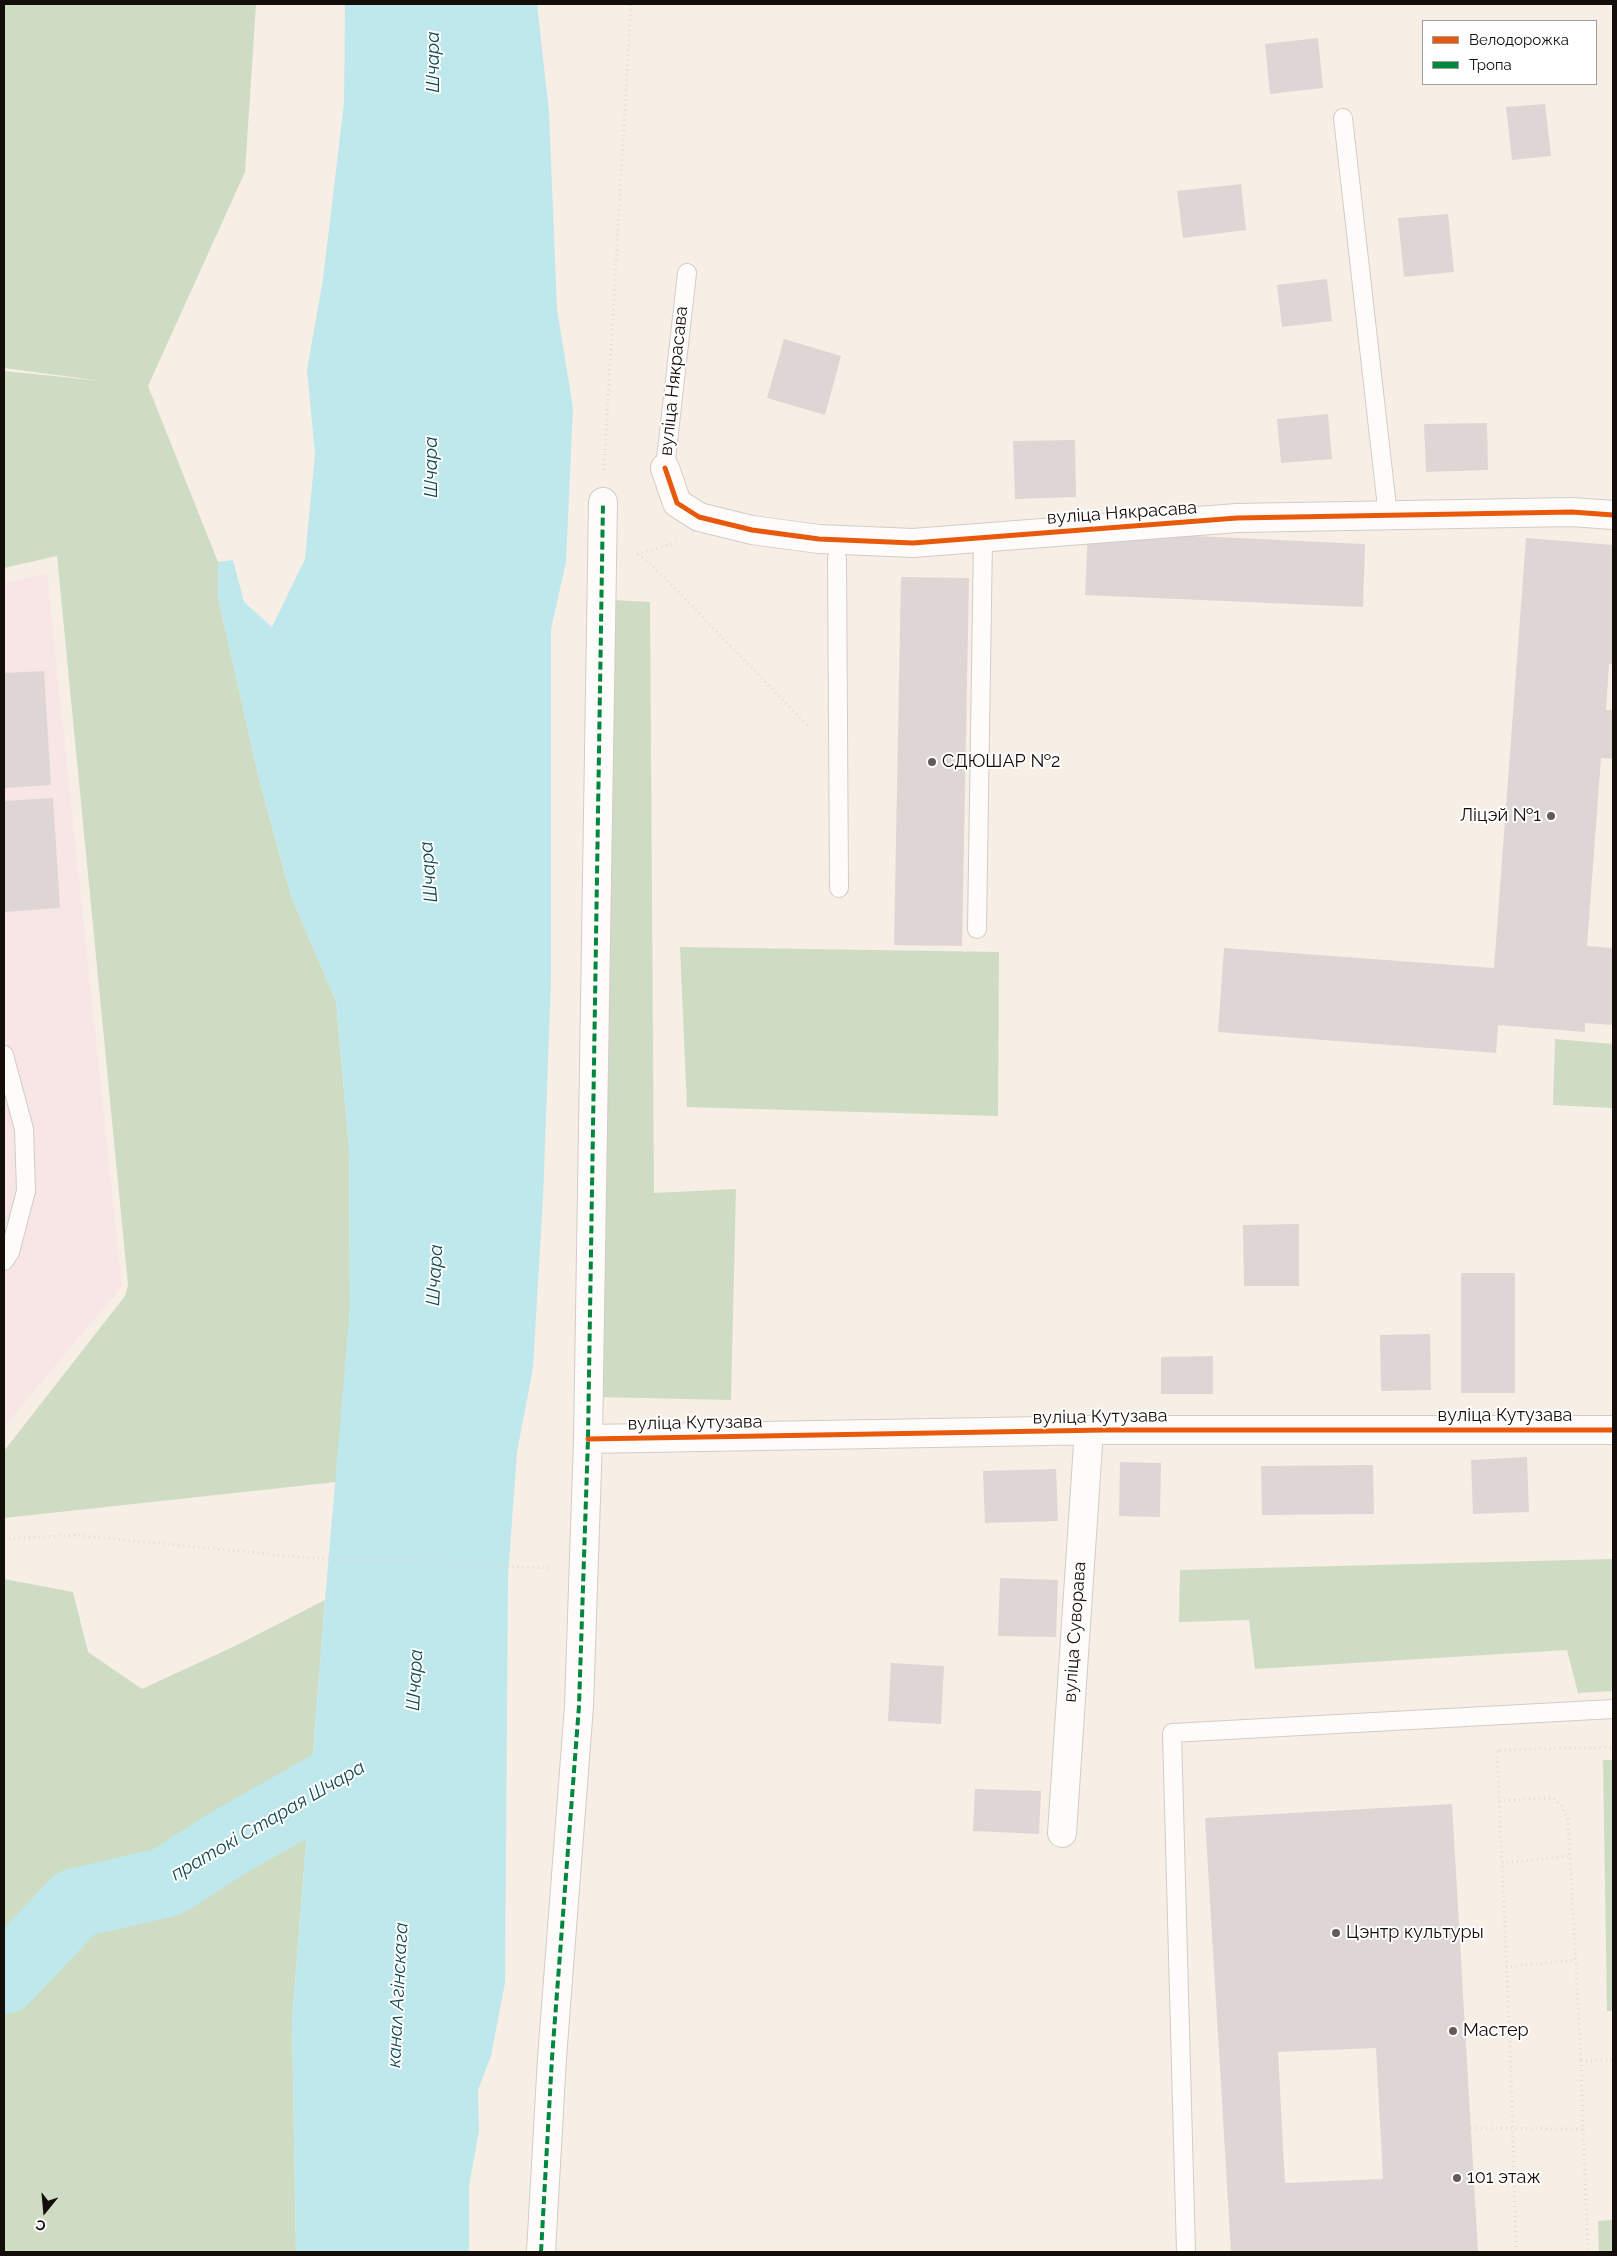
<!DOCTYPE html>
<meta charset="utf-8">
<style>
body{margin:0}
#map{position:relative;width:1617px;height:2256px;overflow:hidden;background:#f7eee6;font-family:Raleway,sans-serif}
canvas{display:block}
.frame{position:absolute;inset:0;border:5px solid #130e09;pointer-events:none}
.legend{position:absolute;left:1422px;top:20px;width:175px;height:65px;box-sizing:border-box;background:#fff;border:1px solid #a19f9d;margin:0;padding:6px 9px;list-style:none;font-size:15px;color:#130e09}
.legend li{display:flex;align-items:center;gap:10px;height:25px}
.legend b{width:25px;border:1px solid #a19f9d}
.north{position:absolute;left:20px;top:2186px;width:50px;height:50px;-webkit-text-stroke:4px #fff;paint-order:stroke;rotate:197deg;font-size:14px;font-weight:700;line-height:20px;text-align:center;color:#130e09}
.north::after{content:'';display:block;margin:auto;width:18px;height:22px;background:#130e09;clip-path:polygon(50% 0,100% 100%,50% 72%,0 100%)}
</style>
<div id="map">
<canvas width="1617" height="2256"></canvas>
<div class="frame"></div>
<ul class="legend">
<li><b style="height:6px;background:#e8590c"></b>Велодорожка</li>
<li><b style="height:6px;background:#00873e"></b>Тропа</li>
</ul>
<div class="north">С</div>
</div>
<script>
const g = document.querySelector('canvas').getContext('2d');
g.lineJoin = 'round';
function paint(path, color) { g.fillStyle = color; g.fill(path, 'evenodd'); }
const toPath = rows => new Path2D(rows.map(r => 'M' + r).join(''));
function strokePath(path, color, width, dash) { g.strokeStyle = color; g.lineWidth = width; g.lineCap = dash ? 'butt' : 'round'; g.setLineDash(dash || []); g.stroke(path); }
function label(font, color, halo, rows, align = 'center') {
  g.font = font + ' Raleway,sans-serif'; g.lineWidth = 4; g.setLineDash([]); g.textBaseline = 'middle'; g.strokeStyle = halo; g.fillStyle = color; for (const [text, x, y, turn = 0] of rows) {
    g.save(); g.translate(x, y); g.rotate((+turn || 0) * Math.PI / 180); g.textAlign = isNaN(turn) ? turn : align; if (halo) g.strokeText(text, 0, 0); g.fillText(text, 0, 0); g.restore();
  }
}
const industrial = toPath([
 [47,573,122,1286,4,1427,4,583]
]);
const green = toPath([
 [4,4,256,4,245,172,148,386,218,562,218,597,259,779,291,896,336,1001,349,1148,350,1310,336,1482,4,1518,4,1451,125,1296,128,1285,57,556,4,568,4,371,102,381,4,368],
 [612,600,650,602,654,1193,736,1189,731,1400,598,1397],
 [680,947,999,952,998,1116,687,1107],
 [1555,1039,1613,1044,1613,1108,1553,1105],
 [1613,1559,1613,1691,1578,1693,1567,1650,1255,1669,1249,1620,1179,1622,1180,1570],
 [4,1579,73,1592,88,1652,142,1689,237,1645,325,1600,292,2021,296,2252,4,2252],
 [1603,1760,1613,1760,1613,2011,1607,2011],
 [1613,2220,1613,2252,1599,2252,1598,2221]
]);
const water = toPath([
 [345,4,537,4,549,112,557,309,573,408,566,562,551,629,551,979,543,1198,533,1368,517,1452,508,1576,505,1983,491,2056,478,2090,479,2131,469,2186,469,2252,296,2252,292,2021,325,1600,350,1310,349,1148,336,1001,291,896,259,779,218,597,218,562,233,560,244,602,272,627,305,559,315,454,307,370,323,279,344,103]
]);
const river = toPath([
 [4,1979,76,1903,167,1882,228,1843,392,1750]
]);
const building = toPath([
 [1318,38,1323,88,1270,94,1265,44],
 [1545,104,1551,156,1512,160,1506,107],
 [1241,184,1246,230,1183,238,1177,191],
 [1448,214,1454,272,1404,277,1398,218],
 [1327,279,1332,321,1282,327,1277,285],
 [784,339,841,356,825,415,767,398],
 [1328,414,1332,459,1281,463,1277,419],
 [1487,423,1488,470,1426,472,1424,424],
 [1075,440,1076,497,1015,499,1013,441],
 [1088,531,1365,544,1363,607,1085,595],
 [1526,538,1613,545,1613,664,1609,664,1606,710,1613,710,1613,759,1601,758,1587,946,1613,948,1613,1025,1585,1023,1585,1032,1498,1025,1496,1053,1218,1032,1224,948,1494,968],
 [901,577,969,578,962,946,894,945],
 [44,671,51,785,4,788,4,673],
 [53,798,60,908,4,912,4,801],
 [1299,1224,1299,1286,1244,1286,1243,1225],
 [1461,1273,1515,1273,1515,1393,1461,1393],
 [1430,1334,1431,1390,1381,1391,1380,1335],
 [1213,1356,1213,1394,1161,1394,1161,1357],
 [1527,1457,1529,1512,1473,1514,1471,1460],
 [1120,1462,1161,1463,1160,1517,1119,1516],
 [1373,1465,1374,1514,1262,1515,1261,1466],
 [1056,1469,1058,1521,985,1523,983,1471],
 [1000,1578,1058,1580,1056,1637,998,1636],
 [891,1663,944,1666,941,1724,888,1721],
 [975,1789,1041,1791,1039,1834,973,1831],
 [1452,1804,1478,2252,1231,2252,1205,1818],
 [1376,2048,1383,2179,1285,2183,1278,2052]
]);
const path = toPath([
 [604,470,631,4],
 [637,554,676,543],
 [638,554,660,573,808,726],
 [4,1539,74,1535,299,1557,549,1568],
 [1499,1801,1553,1798,1562,1806,1568,1820,1581,2061],
 [1502,1863,1570,1856],
 [1506,1967,1575,1960],
 [1471,2128,1583,2129,1581,2061,1613,2060],
 [1583,2129,1588,2252],
 [1516,2252,1511,2069,1497,1750,1613,1747]
]);
const lane = toPath([
 [1343,118,1388,516],
 [665,468,687,273],
 [837,558,839,888],
 [977,929,983,538],
 [4,1055,24,1129,26,1191,10,1252,4,1261],
 [1186,2252,1172,1733,1613,1709]
]);
const street = toPath([
 [665,468,677,503,699,517,752,530,819,539,913,543,1237,518,1572,512,1613,515],
 [588,1439,1105,1430,1613,1430],
 [1062,1833,1089,1430],
 [541,2252,552,2058,579,1706,588,1439,603,502]
]);
const quiet = toPath([
 [541,2252,552,2058,579,1706,588,1439,603,502]
]);
const cycleway = toPath([
 [665,468,677,503,699,517,752,530,819,539,913,543,1237,518,1572,512,1613,515],
 [588,1439,1105,1430,1613,1430]
]);
const markers = [
 [932,762,5,"#635c56"],
 [1551,816,5,"#635c56"],
 [1336,1933,5,"#635c56"],
 [1453,2031,5,"#635c56"],
 [1457,2178,5,"#635c56"]
];
const streetNames = [
 ["вуліца Някрасава",674,381,-84],
 ["вуліца Някрасава",1122,513,-4],
 ["вуліца Кутузава",1505,1416],
 ["вуліца Кутузава",1100,1417,-1],
 ["вуліца Кутузава",695,1423,-1],
 ["вуліца Суворава",1075,1632,-86]
];
const poiNames = [
 ["СДЮШАР №2",942,762],
 ["Ліцэй №1",1541,816,"right"],
 ["Цэнтр культуры",1346,1933],
 ["Мастер",1463,2031],
 ["101 этаж",1467,2178]
];
const waterNames = [
 ["Шчара",433,62,-90],
 ["Шчара",431,467,-90],
 ["Шчара",429,872,-95],
 ["Шчара",435,1275,-87],
 ["Шчара",415,1680,-87],
 ["пратокі Старая Шчара",268,1821,-30],
 ["канал Агінскага",398,1995,-87]
];
paint(industrial, '#f8e6e7');
paint(green, '#cedcc3');
paint(water, '#bfe8ed');
strokePath(river, '#bfe8ed', 70);
paint(building, '#ded6d4');
strokePath(lane, '#d3cbc5', 20);
strokePath(street, '#d3cbc5', 30);
strokePath(path, '#e0dddb', 3, [1, 4]);
strokePath(lane, '#fefcfb', 18);
strokePath(street, '#fefcfb', 28);
strokePath(quiet, '#00873e', 4, [8, 4]);
strokePath(cycleway, '#e8590c', 5);
for (const [x, y, r, color] of markers) { const dot = new Path2D(); dot.arc(x, y, r, 0, 2 * Math.PI); g.fillStyle = color; g.fill(dot); strokePath(dot, '#fff', 2); }
label('18px', '#130e09', '#fff', streetNames);
label('18px', '#130e09', '#fff', poiNames, 'left');
label('italic 19px', '#134951', '#fff', waterNames);
</script>
